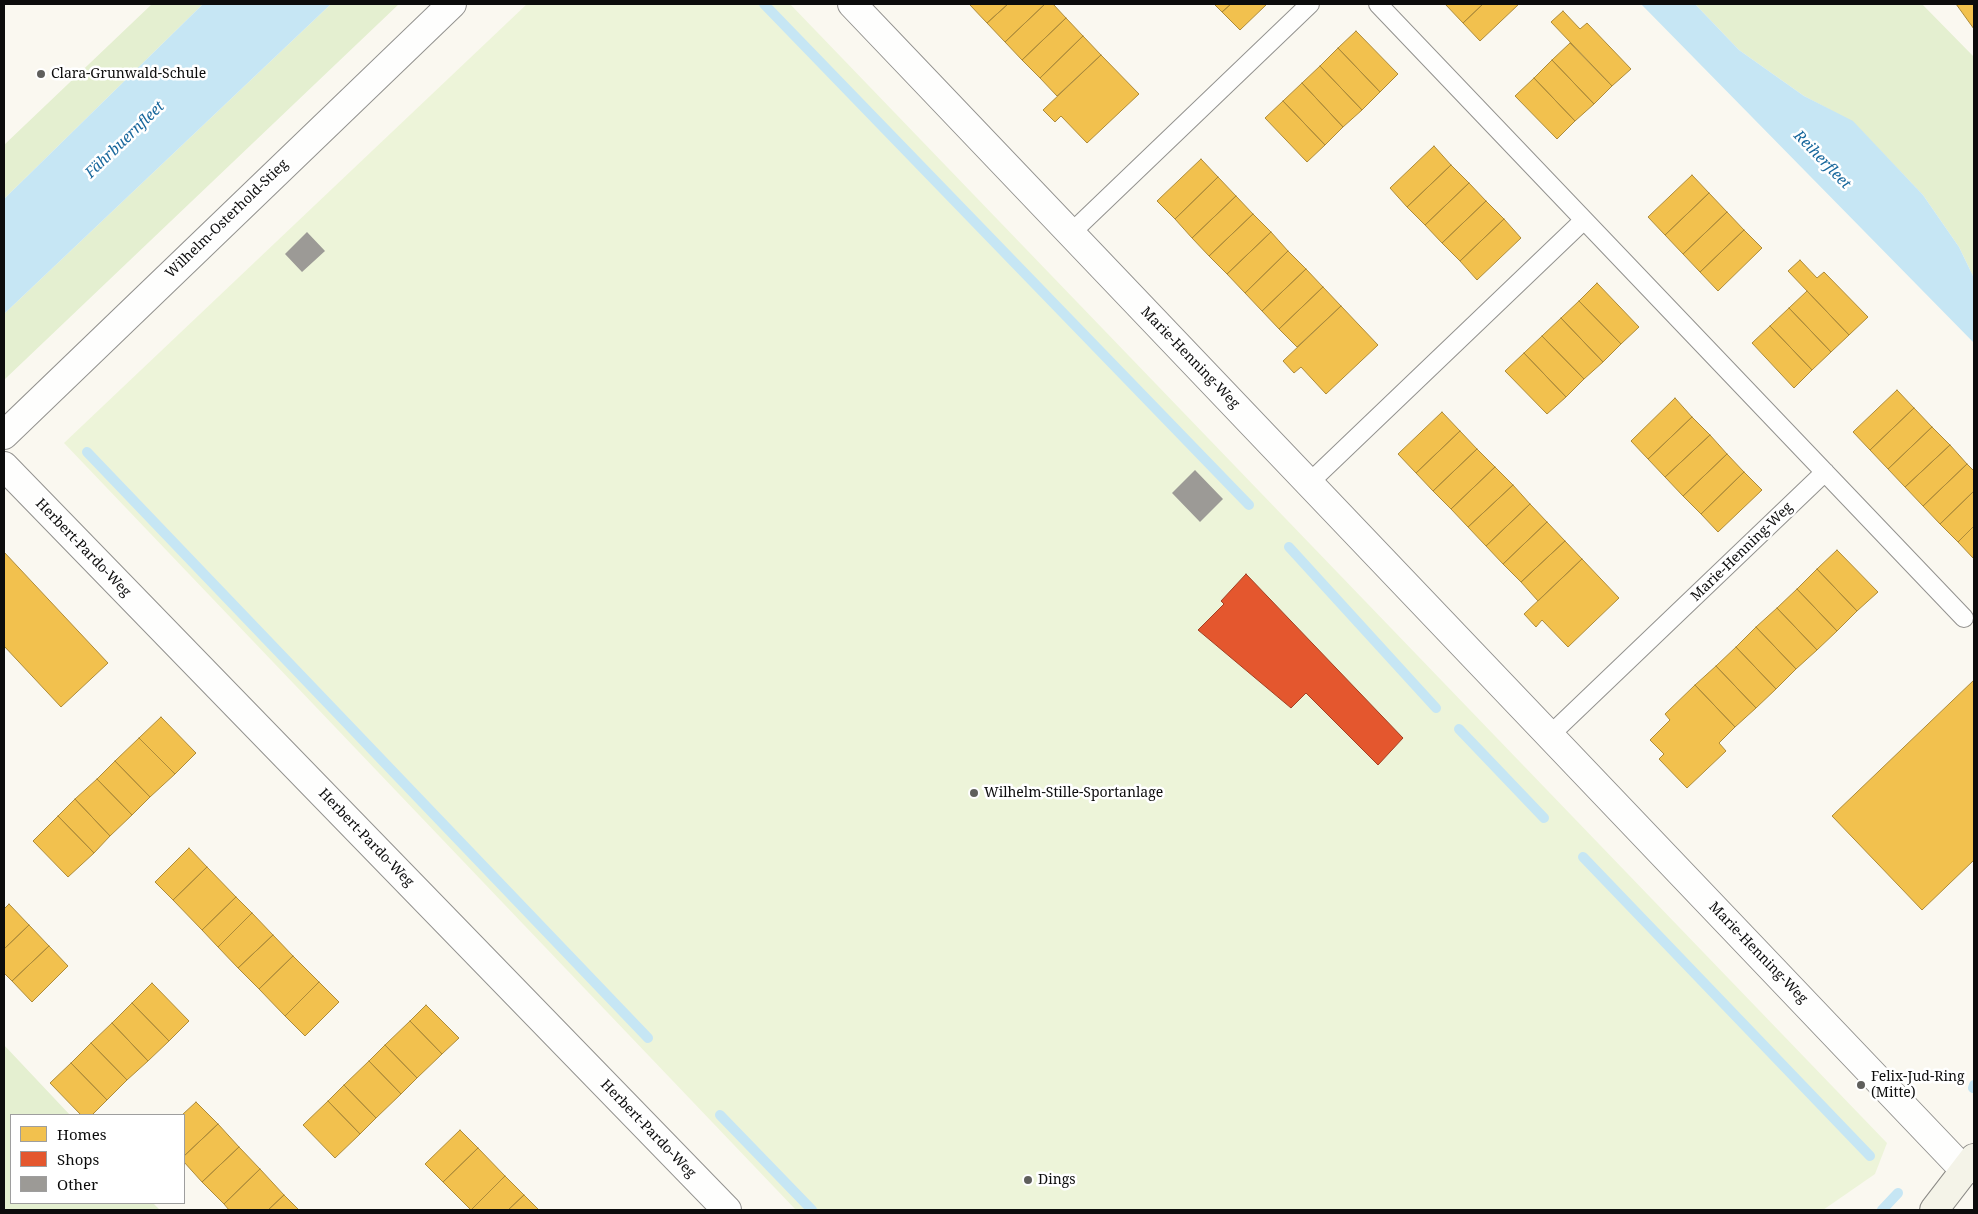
<!DOCTYPE html>
<meta charset="utf-8">
<style>
body{margin:0}
#map{position:relative;width:1978px;height:1214px;overflow:hidden;background:#faf8f0;font-family:"Noto Serif",serif}
canvas{display:block}
.frame{position:absolute;inset:0;border:5px solid #0c0c0c;pointer-events:none}
.legend{position:absolute;left:10px;top:1114px;width:175px;height:90px;box-sizing:border-box;background:#fff;border:1px solid #9e9e9e;margin:0;padding:6px 9px;list-style:none;font-size:15px;color:#0c0c0c}
.legend li{display:flex;align-items:center;gap:10px;height:25px}
.legend b{width:25px;border:1px solid #9e9e9e}
</style>
<div id="map">
<canvas width="1978" height="1214"></canvas>
<div class="frame"></div>
<ul class="legend">
<li><b style="height:14px;background:#f2c14e"></b>Homes</li>
<li><b style="height:14px;background:#e4572e"></b>Shops</li>
<li><b style="height:14px;background:#9c9a96"></b>Other</li>
</ul>
</div>
<script>
const g = document.querySelector('canvas').getContext('2d');
g.lineJoin = 'round';
function paint(path, color) { g.fillStyle = color; g.fill(path, 'evenodd'); }
const toPath = rows => new Path2D(rows.map(r => 'M' + r).join(''));
function strokePath(path, color, width, dash) { g.strokeStyle = color; g.lineWidth = width; g.lineCap = dash ? 'butt' : 'round'; g.setLineDash(dash || []); g.stroke(path); }
function label(font, color, halo, rows, align = 'center') {
  g.font = font + ' "Noto Serif",serif'; g.lineWidth = 5; g.setLineDash([]); g.textBaseline = 'middle'; g.strokeStyle = halo; g.fillStyle = color; for (const [text, x, y, turn = 0] of rows) {
    g.save(); g.translate(x, y); g.rotate((+turn || 0) * Math.PI / 180); g.textAlign = isNaN(turn) ? turn : align; if (halo) g.strokeText(text, 0, 0); g.fillText(text, 0, 0); g.restore();
  }
}
const green = toPath([
 [152,4,203,4,4,199,4,145],
 [331,4,399,4,4,380,4,314],
 [1695,4,1922,4,1974,57,1974,278,1959,247,1923,195,1853,122,1804,96,1739,50],
 [4,1045,70,1115,11,1115,11,1203,153,1203,160,1210,4,1210]
]);
const pitch = toPath([
 [527,4,790,4,1887,1143,1875,1174,1823,1210,796,1210,64,443]
]);
const water = toPath([
 [203,4,331,4,4,314,4,199],
 [1641,4,1695,4,1739,50,1804,96,1853,121,1923,195,1959,247,1974,278,1974,343]
]);
const homes = toPath([
 [971,4,1008,4,987,23,970,5,971,4],
 [1008,4,1045,4,1005,42,987,23,1008,4],
 [1045,4,1053,4,1066,18,1022,60,1005,42,1045,4],
 [1214,4,1231,4,1222,12,1214,4],
 [1231,4,1267,4,1240,30,1222,12,1231,4],
 [1445,4,1483,4,1463,23,1445,4],
 [1483,4,1519,4,1480,41,1463,23,1483,4],
 [1956,4,1974,4,1974,29,1956,4],
 [1563,11,1580,29,1587,23,1631,69,1612,86,1551,22,1563,11],
 [1066,18,1083,36,1040,78,1022,60,1066,18],
 [1356,31,1398,74,1380,92,1338,48,1356,31],
 [1083,36,1101,55,1057,96,1040,78,1083,36],
 [1570,43,1612,86,1594,104,1552,60,1570,43],
 [1338,48,1380,92,1362,110,1320,66,1338,48],
 [1101,55,1139,94,1087,143,1061,116,1055,122,1043,110,1101,55],
 [1552,60,1594,104,1575,121,1534,78,1552,60],
 [1320,66,1362,110,1343,127,1302,83,1320,66],
 [1534,78,1575,121,1557,139,1515,96,1534,78],
 [1302,83,1343,127,1325,145,1283,101,1302,83],
 [1283,101,1325,145,1307,162,1265,118,1283,101],
 [1434,146,1451,165,1407,207,1390,188,1434,146],
 [1201,159,1218,177,1175,219,1157,201,1201,159],
 [1451,165,1469,183,1425,225,1407,207,1451,165],
 [1692,175,1709,193,1665,235,1648,217,1692,175],
 [1218,177,1236,196,1192,238,1175,219,1218,177],
 [1469,183,1486,201,1442,243,1425,225,1469,183],
 [1709,193,1727,212,1683,254,1665,235,1709,193],
 [1236,196,1253,214,1209,256,1192,238,1236,196],
 [1486,201,1504,219,1460,261,1442,243,1486,201],
 [1727,212,1744,230,1700,272,1683,254,1727,212],
 [1253,214,1271,232,1227,274,1209,256,1253,214],
 [1504,219,1521,238,1477,280,1460,261,1504,219],
 [1744,230,1762,248,1718,291,1700,272,1744,230],
 [1271,232,1288,251,1245,293,1227,274,1271,232],
 [1288,251,1306,269,1262,311,1245,293,1288,251],
 [1800,260,1817,278,1824,272,1868,317,1849,335,1788,271,1800,260],
 [1306,269,1323,287,1279,329,1262,311,1306,269],
 [1597,283,1639,327,1621,344,1579,301,1597,283],
 [1323,287,1341,306,1297,347,1279,329,1323,287],
 [1807,291,1849,335,1831,352,1789,308,1807,291],
 [1579,301,1621,344,1603,362,1561,318,1579,301],
 [1341,306,1378,345,1326,394,1301,367,1294,373,1283,361,1341,306],
 [1789,308,1831,352,1812,370,1770,326,1789,308],
 [1561,318,1603,362,1584,379,1542,336,1561,318],
 [1770,326,1812,370,1794,388,1752,343,1770,326],
 [1542,336,1584,379,1566,397,1524,353,1542,336],
 [1524,353,1566,397,1547,414,1505,371,1524,353],
 [1897,390,1914,408,1870,450,1853,432,1897,390],
 [1675,398,1692,417,1648,459,1631,441,1675,398],
 [1914,408,1932,427,1888,469,1870,450,1914,408],
 [1442,412,1460,431,1416,473,1398,454,1442,412],
 [1692,417,1710,435,1665,477,1648,459,1692,417],
 [1932,427,1950,445,1905,487,1888,469,1932,427],
 [1460,431,1477,449,1433,491,1416,473,1460,431],
 [1710,435,1727,454,1683,496,1665,477,1710,435],
 [1950,445,1967,464,1923,506,1905,487,1950,445],
 [1477,449,1495,467,1451,509,1433,491,1477,449],
 [1727,454,1744,472,1701,514,1683,496,1727,454],
 [1967,464,1974,471,1974,491,1940,524,1923,506,1967,464],
 [1495,467,1513,485,1468,527,1451,509,1495,467],
 [1744,472,1762,490,1718,532,1701,514,1744,472],
 [1513,485,1530,504,1486,546,1468,527,1513,485],
 [1974,491,1974,526,1958,542,1940,524,1974,491],
 [1530,504,1547,522,1503,564,1486,546,1530,504],
 [1547,522,1565,541,1521,582,1503,564,1547,522],
 [1974,526,1974,559,1958,542,1974,526],
 [1565,541,1582,559,1538,601,1521,582,1565,541],
 [1837,550,1878,592,1857,611,1817,569,1837,550],
 [4,552,108,663,61,707,4,646,4,552],
 [1582,559,1619,598,1568,647,1542,620,1536,627,1524,614,1582,559],
 [1817,569,1857,611,1837,631,1797,589,1817,569],
 [1797,589,1837,631,1817,650,1777,608,1797,589],
 [1777,608,1817,650,1796,669,1756,627,1777,608],
 [1756,627,1796,669,1776,689,1736,647,1756,627],
 [1736,647,1776,689,1756,708,1716,666,1736,647],
 [1716,666,1756,708,1735,727,1695,685,1716,666],
 [1974,680,1974,860,1922,910,1832,816,1974,680],
 [1695,685,1735,727,1719,743,1726,751,1687,788,1659,759,1664,754,1650,740,1670,720,1665,714,1695,685],
 [161,717,196,753,175,774,139,738,161,717],
 [139,738,175,774,150,797,115,761,139,738],
 [115,761,150,797,132,815,97,779,115,761],
 [97,779,132,815,110,836,75,799,97,779],
 [75,799,110,836,94,853,58,816,75,799],
 [58,816,94,853,68,877,33,841,58,816],
 [189,848,207,867,173,900,155,882,189,848],
 [207,867,236,897,202,930,173,900,207,867],
 [236,897,252,913,218,947,202,930,236,897],
 [9,904,29,925,4,949,4,909,9,904],
 [252,913,273,935,238,968,218,947,252,913],
 [29,925,49,946,12,981,4,973,4,949,29,925],
 [273,935,293,956,259,989,238,968,273,935],
 [49,946,68,966,32,1002,12,981,49,946],
 [293,956,319,982,285,1016,259,989,293,956],
 [319,982,339,1002,305,1036,285,1016,319,982],
 [152,983,189,1021,169,1041,132,1003,152,983],
 [132,1003,169,1041,148,1061,112,1023,132,1003],
 [426,1005,459,1038,442,1054,410,1021,426,1005],
 [410,1021,442,1054,417,1078,385,1045,410,1021],
 [112,1023,148,1061,127,1080,91,1043,112,1023],
 [91,1043,127,1080,107,1100,71,1063,91,1043],
 [385,1045,417,1078,401,1094,369,1061,385,1045],
 [369,1061,401,1094,376,1118,344,1085,369,1061],
 [71,1063,107,1100,92,1115,81,1115,50,1083,71,1063],
 [344,1085,376,1118,360,1134,328,1101,344,1085],
 [328,1101,360,1134,335,1158,303,1125,328,1101],
 [196,1102,218,1124,184,1156,184,1115,182,1115,196,1102],
 [218,1124,239,1147,202,1182,184,1162,184,1156,218,1124],
 [460,1130,478,1148,443,1182,425,1164,460,1130],
 [239,1147,260,1169,224,1204,202,1182,239,1147],
 [478,1148,505,1176,471,1210,443,1182,478,1148],
 [260,1169,284,1195,268,1210,229,1210,224,1204,260,1169],
 [505,1176,524,1195,508,1210,471,1210,505,1176],
 [284,1195,299,1210,268,1210,284,1195],
 [524,1195,539,1210,508,1210,524,1195]
]);
const shops = toPath([
 [1246,574,1403,738,1378,765,1306,693,1291,708,1198,630,1224,604,1221,601,1246,574]
]);
const stream = toPath([
 [764,4,1249,505],
 [87,452,648,1038],
 [1289,547,1436,708],
 [1459,729,1544,818],
 [1583,857,1870,1156],
 [1973,1088,1974,1085],
 [720,1115,812,1210],
 [1882,1210,1898,1193]
]);
const building = toPath([
 [307,232,325,251,302,272,285,254],
 [1195,470,1223,499,1200,522,1172,493]
]);
const lane = toPath([
 [1378,4,1964,618],
 [1071,233,1310,4],
 [1309,483,1584,220],
 [1550,735,1825,472]
]);
const street = toPath([
 [852,4,1965,1171],
 [4,435,452,4],
 [4,466,727,1210]
]);
const secondary = toPath([
 [1934,1210,1974,1158]
]);
const markers = [
 [41,74,5,"#5f5f5c"],
 [974,793,5,"#5f5f5c"],
 [1861,1085,5,"#5f5f5c"],
 [1028,1180,5,"#5f5f5c"]
];
const poiNames = [
 ["Clara-Grunwald-Schule",51,74],
 ["Wilhelm-Stille-Sportanlage",984,793],
 ["Felix-Jud-Ring",1871,1077],
 ["(Mitte)",1871,1093],
 ["Dings",1038,1180]
];
const streetNames = [
 ["Wilhelm-Osterhold-Stieg",227,219,-44],
 ["Marie-Henning-Weg",1190,358,46],
 ["Herbert-Pardo-Weg",83,548,46],
 ["Marie-Henning-Weg",1742,552,-44],
 ["Herbert-Pardo-Weg",366,838,46],
 ["Marie-Henning-Weg",1758,953,46],
 ["Herbert-Pardo-Weg",648,1129,46]
];
const waterNames = [
 ["Fährbuernfleet",125,140,-44],
 ["Reiherfleet",1822,160,46]
];
paint(green, '#e4efd0');
paint(pitch, '#edf4d9');
paint(water, '#c6e6f4');
paint(homes, '#f2c14e');
strokePath(homes, '#ad8b3a', 1);
paint(shops, '#e4572e');
strokePath(shops, '#a34024', 1);
strokePath(stream, '#c6e6f4', 10);
paint(building, '#9c9a96');
strokePath(lane, '#93928f', 20);
strokePath(street, '#93928f', 30);
strokePath(secondary, '#8a8985', 30);
strokePath(lane, '#fefefd', 18);
strokePath(street, '#fefefd', 28);
strokePath(secondary, '#f4f3e8', 28);
for (const [x, y, r, color] of markers) { const dot = new Path2D(); dot.arc(x, y, r, 0, 2 * Math.PI); g.fillStyle = color; g.fill(dot); strokePath(dot, '#fff', 2); }
label('14px', '#0c0c0c', '#fff', poiNames, 'left');
label('14px', '#0c0c0c', '#fff', streetNames);
label('italic 15px', '#17679c', '#fff', waterNames);
</script>
